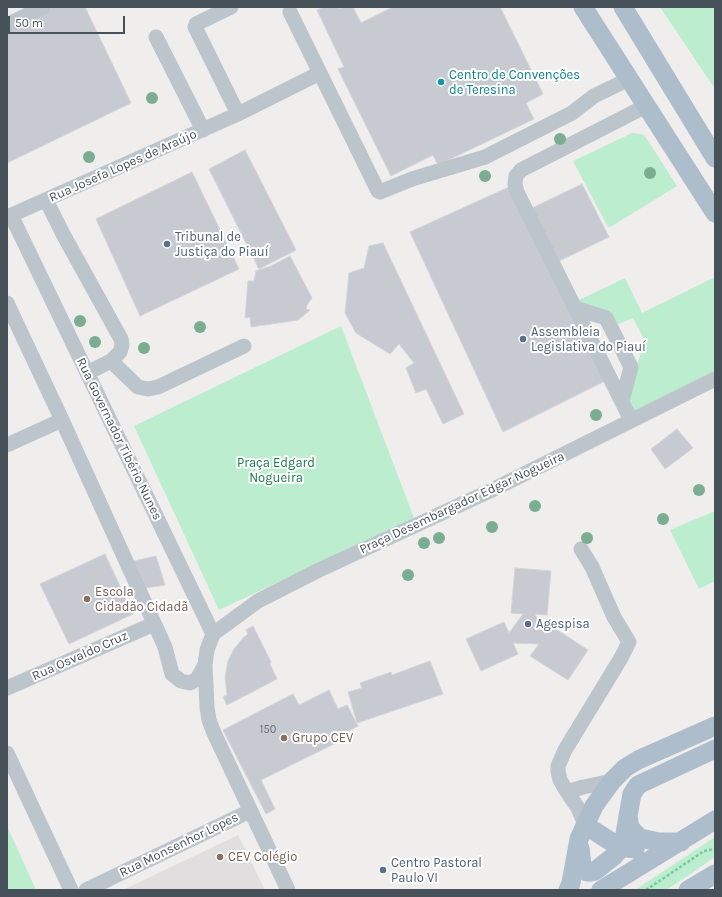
<!DOCTYPE html>
<meta charset="utf-8">
<style>
body{margin:0}
#map{position:relative;width:722px;height:897px;overflow:hidden;background:#f0eded;font-family:Karla,sans-serif}
canvas{display:block}
.frame{position:absolute;inset:0;border:8px solid #46515a;pointer-events:none}
.scale{position:absolute;left:8px;top:16px;width:117px;height:18px;box-sizing:border-box;border:2px solid #46515a;border-top:0;padding-left:5px;font-size:12px;line-height:14px;white-space:nowrap;color:#46515a;-webkit-text-stroke:3px #fff;paint-order:stroke}
</style>
<div id="map">
<canvas width="722" height="897"></canvas>
<div class="frame"></div>
<div class="scale">50 m</div>
</div>
<script>
const g = document.querySelector('canvas').getContext('2d');
g.lineJoin = 'round';
function paint(path, color) { g.fillStyle = color; g.fill(path, 'evenodd'); }
const toPath = rows => new Path2D(rows.map(r => 'M' + r).join(''));
function strokePath(path, color, width, dash) { g.strokeStyle = color; g.lineWidth = width; g.lineCap = dash ? 'butt' : 'round'; g.setLineDash(dash || []); g.stroke(path); }
function label(font, color, halo, rows, align = 'center') {
  g.font = font + ' Karla,sans-serif'; g.lineWidth = 4; g.setLineDash([]); g.textBaseline = 'middle'; g.strokeStyle = halo; g.fillStyle = color; for (const [text, x, y, turn = 0] of rows) {
    g.save(); g.translate(x, y); g.rotate((+turn || 0) * Math.PI / 180); g.textAlign = isNaN(turn) ? turn : align; if (halo) g.strokeText(text, 0, 0); g.fillText(text, 0, 0); g.restore();
  }
}
const education = toPath([
 [238,835,265,890,123,890]
]);
const green = toPath([
 [660,7,715,7,715,89],
 [632,133,641,134,645,136,677,186,612,226,608,227,573,161,628,135],
 [715,277,715,372,632,414,625,401,645,341,633,318,618,324,610,312,575,302,625,278,642,313],
 [341,326,414,518,219,610,134,426],
 [715,511,715,581,699,589,670,530],
 [7,826,36,890,7,890],
 [715,837,715,857,680,881,666,890,635,890]
]);
const building = toPath([
 [53,7,85,7,131,103,7,163,7,29,53,7],
 [324,7,338,7,339,9,344,7,353,7,361,23,393,7,448,7,449,8,451,7,500,7,543,94,526,103,534,119,438,165,433,155,391,176,338,69,344,67,317,10,324,7],
 [245,150,296,250,259,269,209,169,245,150],
 [192,172,239,269,140,316,96,219,192,172],
 [582,184,609,237,557,262,530,209,582,184],
 [509,187,607,380,503,432,410,232,509,187],
 [383,243,464,414,443,424,426,389,416,393,406,368,414,363,399,344,390,354,356,333,345,313,349,273,364,268,369,246,383,243],
 [290,256,312,298,307,305,306,309,310,310,298,320,251,327,250,317,245,318,248,281,254,281,256,271,271,266,290,256],
 [677,429,693,448,665,469,651,449,677,429],
 [105,554,133,614,69,644,40,584,105,554],
 [156,556,165,585,146,588,134,561,156,556],
 [515,568,551,571,547,615,535,614,545,634,551,626,588,650,568,680,530,656,539,644,513,643,518,654,481,671,466,639,504,622,509,633,523,614,511,613,515,568],
 [253,626,271,662,270,664,277,679,227,705,223,697,227,695,225,678,228,661,234,649,243,638,248,634,246,630,253,626],
 [430,661,443,694,357,723,348,692,362,688,360,683,391,672,392,675,430,661],
 [329,690,338,709,347,705,358,726,339,736,342,740,261,780,275,809,266,814,223,730,293,694,299,705,329,690]
]);
const path = toPath([
 [646,890,704,851,715,849]
]);
const minor = toPath([
 [231,7,196,24,195,27,238,114],
 [290,12,378,191,380,192,412,179,485,157,572,113,594,96,629,79],
 [7,25,43,7],
 [156,37,203,130],
 [46,200,63,234,121,339,122,345,120,352,111,361,87,373],
 [11,215,213,634,207,650,205,665,207,707,209,720,214,733,288,890],
 [7,217,238,114,320,73],
 [7,303,62,420,165,647,172,674,181,681,190,683,197,679,205,665],
 [575,308,606,318,631,367,622,401],
 [111,361,138,387,148,389,158,387,244,346],
 [631,420,517,192,515,184,516,176,521,170,646,106],
 [7,445,62,420],
 [581,549,592,567,614,617,629,642,621,658,565,750,558,766,558,771,560,780,567,792,578,808,585,825],
 [213,634,258,601,317,571,492,490,715,379],
 [7,688,154,624],
 [7,753,71,890],
 [567,792,583,787,612,781],
 [86,890,250,811]
]);
const major = toPath([
 [583,7,715,213],
 [623,7,715,158],
 [585,825,610,841,627,848,635,849],
 [681,842,659,842,640,838,630,828,628,816,632,794,638,785,715,749],
 [580,848,582,865,584,869,587,872,591,872,595,871,614,856,623,846,628,816],
 [568,890,571,883,579,839,594,806,612,781,625,768,638,760,715,726],
 [601,890,715,820],
 [688,890,715,874]
]);
const trees = [
 [152,98],
 [560,139],
 [89,157],
 [650,173],
 [485,176],
 [80,321],
 [200,327],
 [95,342],
 [144,348],
 [596,415],
 [699,490],
 [535,506],
 [663,519],
 [492,527],
 [439,538],
 [587,538],
 [424,543],
 [408,575]
];
const markers = [
 [441,82,4,"#0f9aa8"],
 [167,244,4,"#5c6f8a"],
 [523,339,4,"#5c6f8a"],
 [87,599,4,"#8d6e63"],
 [528,624,4,"#5c6f8a"],
 [284,738,4,"#8d6e63"],
 [220,857,4,"#8d6e63"],
 [383,870,4,"#5c6f8a"]
];
const numberNames = [
 ["150",268,730]
];
const cultureNames = [
 ["Centro de Convenções",449,75],
 ["de Teresina",449,90]
];
const streetNames = [
 ["Rua Josefa Lopes de Araújo",123,166,-24],
 ["Rua Governador Tibério Nunes",119,439,64],
 ["Praça Desembargador Edgar Nogueira",462,503,-25],
 ["Rua Osvaldo Cruz",80,656,-24],
 ["Rua Monsenhor Lopes",179,845,-26]
];
const serviceNames = [
 ["Tribunal de",175,237],
 ["Justiça do Piauí",175,252],
 ["Assembleia",531,332],
 ["Legislativa do Piauí",531,347],
 ["Agespisa",536,624],
 ["Centro Pastoral",391,863],
 ["Paulo VI",391,878]
];
const parkNames = [
 ["Praça Edgard",276,463],
 ["Nogueira",276,478]
];
const educationNames = [
 ["Escola",95,592],
 ["Cidadão Cidadã",95,607],
 ["Grupo CEV",292,738],
 ["CEV Colégio",228,857]
];
paint(education, '#e1dedf');
paint(green, '#bcedce');
paint(building, '#c7cad0');
strokePath(building, '#d1d4d9', 1);
strokePath(path, '#75ca9f', 2.5, [3, 2]);
strokePath(minor, '#bcc5cc', 15);
strokePath(major, '#adbdcc', 19);
g.fillStyle = '#7aad92';
for (const [x, y] of trees) { g.beginPath(); g.arc(x, y, 6, 0, 2 * Math.PI); g.fill(); }
for (const [x, y, r, color] of markers) { const dot = new Path2D(); dot.arc(x, y, r, 0, 2 * Math.PI); g.fillStyle = color; g.fill(dot); strokePath(dot, '#fff', 1.5); }
label('11px', '#666f78', null, numberNames);
label('13px', '#0d838f', '#fff', cultureNames, 'left');
label('13px', '#46515a', '#fff', streetNames);
label('13px', '#4e5e75', '#fff', serviceNames, 'left');
label('13px', '#197948', '#fff', parkNames);
label('13px', '#785e54', '#fff', educationNames, 'left');
</script>
